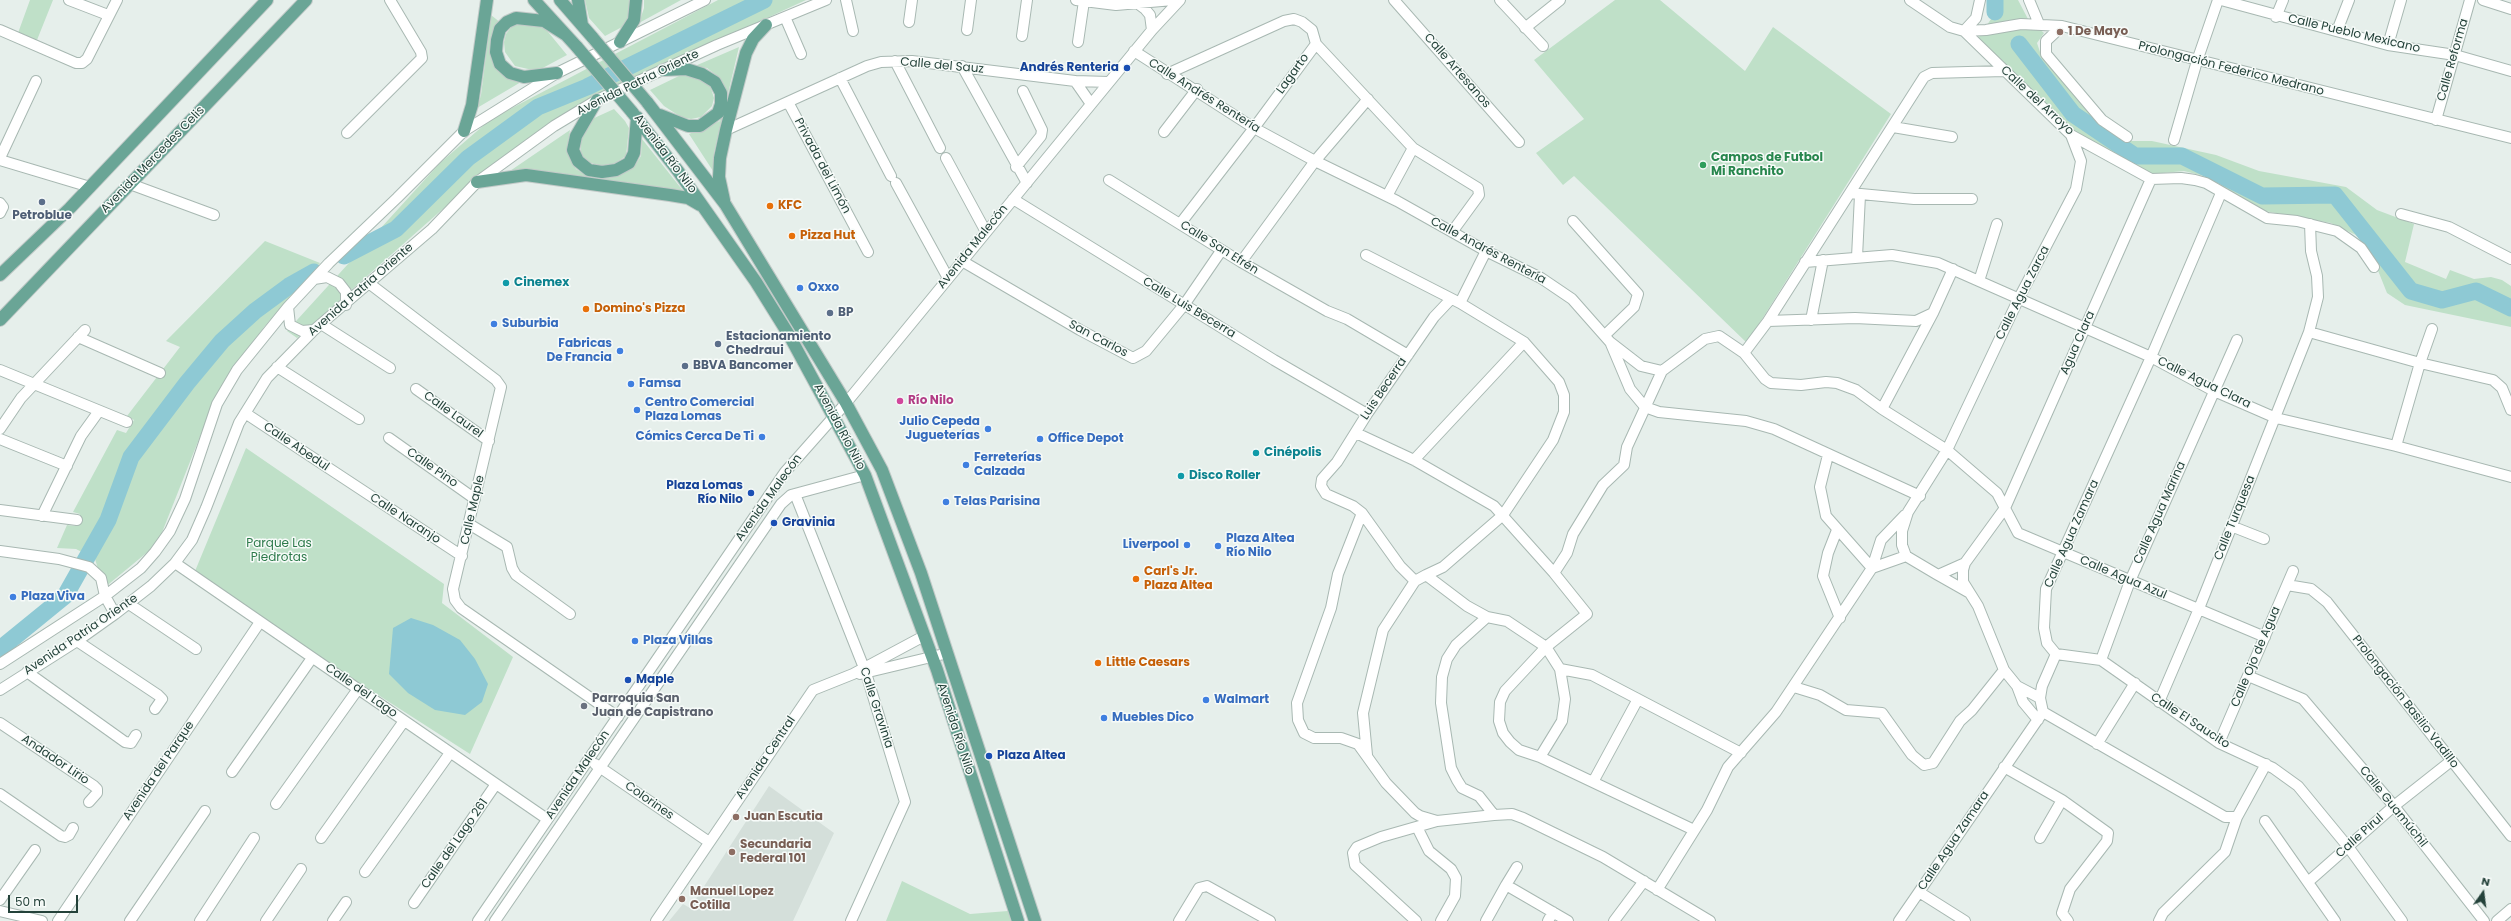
<!DOCTYPE html>
<meta charset="utf-8">
<style>
body{margin:0}
#map{position:relative;width:2511px;height:921px;overflow:hidden;background:#e6efeb;font-family:Poppins,sans-serif}
canvas{display:block}
.north{position:absolute;left:2463px;top:873px;width:40px;height:40px;-webkit-text-stroke:3px #f7fbf9;paint-order:stroke;rotate:14deg;font-size:11px;font-weight:700;line-height:16px;text-align:center;color:#24423a}
.north::after{content:'';display:block;margin:auto;width:14px;height:18px;background:#24423a;clip-path:polygon(50% 0,100% 100%,50% 72%,0 100%)}
.scale{position:absolute;left:8px;top:895px;width:70px;height:18px;box-sizing:border-box;border:2px solid #24423a;border-top:0;padding-left:5px;font-size:12px;line-height:14px;white-space:nowrap;color:#24423a;-webkit-text-stroke:3px #f7fbf9;paint-order:stroke}
</style>
<div id="map">
<canvas width="2511" height="921"></canvas>
<div class="north">N</div>
<div class="scale">50 m</div>
</div>
<script>
const g = document.querySelector('canvas').getContext('2d');
g.lineJoin = 'round';
function paint(path, color) { g.fillStyle = color; g.fill(path, 'evenodd'); }
const toPath = rows => new Path2D(rows.map(r => 'M' + r).join(''));
function strokePath(path, color, width, dash) { g.strokeStyle = color; g.lineWidth = width; g.lineCap = dash ? 'butt' : 'round'; g.setLineDash(dash || []); g.stroke(path); }
function label(font, color, halo, rows, align = 'center') {
  g.font = font + ' Poppins,sans-serif'; g.lineWidth = 3; g.setLineDash([]); g.textBaseline = 'middle'; g.strokeStyle = halo; g.fillStyle = color; for (const [text, x, y, turn = 0] of rows) {
    g.save(); g.translate(x, y); g.rotate((+turn || 0) * Math.PI / 180); g.textAlign = isNaN(turn) ? turn : align; if (halo) g.strokeText(text, 0, 0); g.fillText(text, 0, 0); g.restore();
  }
}
const built = toPath([
 [769,786,834,833,793,921,669,921,683,904,690,908]
]);
const green = toPath([
 [30,0,53,0,37,40,18,33],
 [585,0,630,0,629,17,624,26,605,36,589,18],
 [644,0,681,0,639,23,644,8],
 [718,0,806,0,600,95,462,192,297,338,287,331,440,163,491,119],
 [1615,0,1660,0,1745,71,1773,27,1891,114,1747,343,1574,176,1563,185,1536,153,1584,119,1534,60],
 [1990,0,2018,0,2028,19,2044,33,2037,43,2042,58,2100,122,2127,141,2152,141,2216,155,2259,171,2346,187,2377,210,2414,224,2405,262,2446,279,2450,270,2474,279,2491,277,2502,280,2511,286,2511,327,2405,305,2387,293,2369,248,2356,235,2331,223,2259,210,2233,195,2212,178,2184,171,2152,174,2071,130,1977,40,1991,19],
 [491,15,501,23,493,52,521,82,477,108,481,95],
 [522,22,534,23,544,27,567,55,537,71,515,66,505,52,504,42,506,34,512,26],
 [739,47,714,153,713,171,689,134,720,121,727,94,720,78,707,68,695,66],
 [681,75,692,75,709,82,714,98,712,106,701,117,691,119,681,117,664,106,650,90],
 [614,109,625,121,629,128,626,156,612,165,601,166,588,162,581,155,580,135,592,119],
 [570,130,567,149,576,169,584,174,610,177,624,173,634,167,641,156,642,139,684,192,507,173],
 [265,241,320,263,264,327,216,396,161,535,150,550,104,588,95,559,76,549,57,548,67,525,75,526,80,514,73,512,117,430,126,433,134,420,127,416,180,347,166,341],
 [246,448,444,584,442,603,513,657,470,754,193,576],
 [902,881,970,914,1008,911,1011,921,886,921]
]);
const water = toPath([
 [411,618,433,625,460,640,475,659,488,684,482,702,465,715,435,710,408,693,389,674,393,628]
]);
const river = toPath([
 [1995,0,1995,12],
 [2019,44,2073,114,2135,156,2182,156,2262,196,2335,195,2411,291,2442,300,2476,291,2511,308],
 [344,256,396,229,468,158,538,107,587,87,764,0],
 [0,649,65,596,108,520,131,457,187,383,222,341,255,311,289,286,314,272]
]);
const minor = toPath([
 [69,0,108,15],
 [846,0,853,31],
 [1076,0,1116,5,1173,0],
 [1394,0,1519,142],
 [1500,0,1543,46],
 [1910,0,1950,27,1964,31,1986,30,2021,24,2062,26,2511,138],
 [1980,0,1976,18,1964,31,2071,135,2151,179,2181,178,2195,180,2206,183,2267,218,2297,221,2337,231,2361,248,2374,267],
 [2029,0,2039,24],
 [2221,0,2388,45,2455,55,2511,71],
 [2483,0,2511,9],
 [1137,3,1145,9,1150,15,1152,30],
 [785,17,801,54],
 [2276,17,2283,0],
 [909,22,912,0],
 [2062,26,2046,41,2046,54,2102,120,2127,137],
 [1525,28,1560,0],
 [0,30,76,63,82,63,87,59,117,0],
 [967,30,971,0],
 [2337,31,2349,0],
 [1022,36,1027,0],
 [1078,42,1084,1],
 [1316,44,1413,148,1478,188,1479,195,1452,232],
 [2388,45,2401,0],
 [1134,51,1254,128,1315,161,1397,201,1486,251,1541,278,1572,299,1610,342,1641,366,1662,371,1705,339,1719,336,1744,353,1765,379,1771,383,1801,385,1826,382,1837,383,1856,390,1882,409,1947,450,1997,493,2018,533,2265,637],
 [895,61,940,148],
 [962,66,1027,183],
 [1167,74,1284,21,1294,19,1302,22,1312,30,1316,44],
 [840,78,891,176],
 [1075,81,1091,104],
 [788,102,868,252],
 [2436,120,2470,0],
 [1893,127,1952,137],
 [726,130,867,66,881,62,912,61,1075,81,1109,82],
 [1164,132,1197,89],
 [347,133,422,58,421,52,390,0],
 [2174,140,2197,61,2218,0],
 [0,158,36,81],
 [946,158,986,232],
 [0,160,90,187],
 [1016,167,1041,136,1042,130,1023,91],
 [1109,180,1241,262,1327,311,1347,319,1408,355],
 [896,183,948,278],
 [130,184,214,215],
 [1850,193,1914,199,1972,199],
 [1387,196,1413,148],
 [1013,199,1274,360,1367,414],
 [0,203,3,207,0,213],
 [2401,214,2449,227,2511,259],
 [1573,221,1638,294,1634,307,1605,335],
 [1180,224,1254,128,1316,44],
 [1366,255,1460,303,1524,342,1559,382,1564,395,1564,412,1553,440,1503,515,1443,567,1426,575],
 [1857,257,1860,195],
 [962,261,1080,330,1133,358,1146,351,1184,305,1221,251],
 [1241,262,1315,161,1368,99],
 [1805,262,1892,255,1938,263,2151,357,2214,391,2276,418,2396,446,2511,477],
 [314,279,327,277,339,283,346,292,346,305],
 [1979,281,1997,224],
 [370,284,496,380,501,387,453,589,455,600,461,608,618,717],
 [1451,299,1434,317,1367,414,1337,462,1322,479,1321,486,1326,494,1353,506,1362,513,1400,566,1415,581,1426,575,1467,606,1487,617,1507,621,1546,647,1560,669,1565,699,1562,721,1540,757],
 [1460,303,1486,251],
 [288,307,290,325,302,331,314,330],
 [1811,320,1823,260],
 [1768,321,1855,318,1916,321,1933,313],
 [321,324,390,368],
 [2309,332,2420,363,2493,380,2502,388,2511,410],
 [78,337,160,373],
 [1611,344,1630,389,1645,407,1659,412,1746,421,1774,429,1920,496],
 [1744,353,1768,321,1924,77,1932,73,2004,71],
 [277,367,359,419],
 [0,370,127,422],
 [416,389,489,441],
 [1882,409,1933,313,1953,269],
 [245,413,462,556],
 [0,429,21,398,85,330],
 [1356,433,1414,460,1494,506,1554,573,1587,614,1546,647,1505,691,1500,702,1499,721,1503,733,1510,742,1519,750,1540,757,1694,830],
 [389,438,475,499],
 [0,439,67,466],
 [2396,446,2420,363,2432,329],
 [1828,455,1820,487,1826,516,1872,568],
 [1414,460,1524,342],
 [795,494,866,673,905,802,851,921],
 [0,510,77,520],
 [1362,513,1338,574,1331,608,1297,703,1298,720,1304,733,1314,738,1341,738,1358,744,1386,783,1415,813,1420,816,1437,821,1494,815,1512,814,1523,818,1603,857,1710,921],
 [42,516,81,436,99,411],
 [469,524,507,547,512,568,516,575,570,614],
 [2231,526,2264,539],
 [1837,530,1828,553,1823,576,1840,618],
 [0,551,59,559,89,567,101,578,105,596,115,614],
 [1906,556,1938,575,1965,563],
 [175,563,547,819],
 [1872,568,1881,540,1905,515],
 [1554,573,1567,553,1573,534,1603,485,1624,465,1627,447,1662,371],
 [1938,575,1968,592],
 [2287,585,2311,589,2327,602,2511,836],
 [129,604,196,649],
 [1487,617,1456,645,1447,659,1442,677,1441,703,1451,768,1457,780,1462,788,1479,796,1494,815],
 [77,641,158,695,162,699,155,709],
 [2056,654,2101,660,2219,743,2273,768,2298,786,2349,848,2402,921],
 [2101,660,2130,581,2237,340],
 [0,664,105,596,141,568,155,552,170,531,185,499,217,404,237,370,288,307,329,263,397,198,464,131,557,73,705,0],
 [1560,669,1592,675,1741,753],
 [27,672,125,742,131,743,136,735],
 [860,674,948,653],
 [2248,676,2303,699,2394,806,2484,921],
 [2017,686,2023,702,2038,720],
 [1794,687,1820,695,1846,710,1882,713,1912,755,1924,765,1933,763,1960,721,1972,710,2004,670],
 [0,690,77,641,115,614,151,586,175,563,192,540,206,508,239,423,267,378,314,330,432,229,477,182,554,126,597,100,717,45,826,0],
 [2040,698,2017,686,2004,670,1978,606,1963,582,1963,570,1965,563,2005,508,2151,179],
 [2159,702,2198,611,2309,332,2318,297,2317,276,2311,251,2310,224],
 [2043,712,2225,817,2237,817,2266,764],
 [0,723,94,786,97,789,97,793,89,802],
 [2219,743,2293,571],
 [2097,744,2135,683],
 [1367,755,1363,713,1383,630,1415,581],
 [595,764,709,842],
 [2004,767,2062,800,2108,833,2107,841,2070,889,2062,913,2068,921],
 [232,772,312,658],
 [1593,782,1638,699],
 [0,794,61,836,65,837,69,835,73,828],
 [276,804,358,689],
 [2265,821,2335,921],
 [1417,827,1429,851,1451,869,1456,878,1455,896,1441,921],
 [321,838,404,721],
 [2040,838,2062,800],
 [1517,867,1506,885,1568,921],
 [365,872,450,753],
 [2308,882,2394,806,2451,761],
 [1657,890,1707,810,1728,767,1776,712,1872,568,1906,556,1902,545,1902,531,1908,512,1947,450,2019,298,2076,189,2081,161,2071,135],
 [1919,892,1965,921],
 [0,900,35,850],
 [414,903,496,784],
 [0,911,42,921],
 [58,921,260,622],
 [130,921,205,811],
 [200,921,254,838],
 [266,921,301,869],
 [333,921,346,902],
 [478,921,785,472,846,403,1152,30,1180,0],
 [495,921,781,504,791,495,865,475],
 [656,921,813,690,853,674,924,636],
 [1179,921,1199,888,1207,886,1270,921],
 [1416,921,1355,865,1353,853,1357,847,1381,837,1437,821],
 [1486,921,1506,885],
 [1548,921,1553,912],
 [1614,921,1644,881],
 [1899,921,2043,712,2040,698,2042,686,2056,654,2047,643,2044,628,2046,589,2151,357,2221,193],
 [2159,921,2163,913,2225,852,2237,817],
 [2497,921,2511,909]
]);
const major = toPath([
 [534,0,577,47],
 [560,0,593,38],
 [578,0,582,25],
 [620,42,634,20,636,0],
 [557,73,524,77,510,73,500,64,496,52,497,40,500,29,507,22,516,18,544,21,566,35],
 [597,100,576,136,573,150,578,161,589,170,602,172,616,170,629,163,634,153,637,117],
 [647,102,725,204,846,403,882,470,921,573,1035,921],
 [632,112,678,171,756,282,789,335,865,475,937,670,1018,921],
 [660,115,688,126,700,126,718,113,721,104,721,93,715,82,702,74,686,69,663,70],
 [464,131,472,105,487,0],
 [477,182,526,175,670,195,688,198,700,205],
 [724,200,719,177,720,158,726,130,746,53,753,39,766,25],
 [0,275,70,208,267,0],
 [0,320,306,0]
]);
const majorBridge = toPath([
 [593,38,647,102],
 [577,47,632,112]
]);
const markers = [
 [2060,32,4,"#8d6e63"],
 [1127,68,4,"#1a4fb4"],
 [1703,165,4,"#2e9e5b"],
 [42,202,4,"#5c6f8a"],
 [770,206,4,"#e8710a"],
 [792,236,4,"#e8710a"],
 [506,283,4,"#0f9aa8"],
 [800,288,4,"#3f7fe0"],
 [586,309,4,"#e8710a"],
 [830,313,4,"#5c6f8a"],
 [494,324,4,"#3f7fe0"],
 [718,344,4,"#5c6f8a"],
 [620,351,4,"#3f7fe0"],
 [685,366,4,"#5c6f8a"],
 [631,384,4,"#3f7fe0"],
 [900,401,4,"#d1479c"],
 [637,410,4,"#3f7fe0"],
 [988,429,4,"#3f7fe0"],
 [762,437,4,"#3f7fe0"],
 [1040,439,4,"#3f7fe0"],
 [1256,453,4,"#0f9aa8"],
 [966,465,4,"#3f7fe0"],
 [1181,476,4,"#0f9aa8"],
 [751,493,4,"#1a4fb4"],
 [946,502,4,"#3f7fe0"],
 [774,523,4,"#1a4fb4"],
 [1187,545,4,"#3f7fe0"],
 [1218,546,4,"#3f7fe0"],
 [1136,579,4,"#e8710a"],
 [13,597,4,"#3f7fe0"],
 [635,641,4,"#3f7fe0"],
 [1098,663,4,"#e8710a"],
 [628,680,4,"#1a4fb4"],
 [1206,700,4,"#3f7fe0"],
 [584,706,4,"#6b7280"],
 [1104,718,4,"#3f7fe0"],
 [989,756,4,"#1a4fb4"],
 [736,817,4,"#8d6e63"],
 [732,852,4,"#8d6e63"],
 [682,899,4,"#8d6e63"]
];
const educationNames = [
 ["1 De Mayo",2068,32],
 ["Juan Escutia",744,817],
 ["Secundaria",740,845],
 ["Federal 101",740,859],
 ["Manuel Lopez",690,892],
 ["Cotilla",690,906]
];
const streetNames = [
 ["Calle Pueblo Mexicano",2354,34,13],
 ["Calle Reforma",2453,60,-74],
 ["Calle del Sauz",942,66,5],
 ["Prolongación Federico Medrano",2231,69,14],
 ["Calle Artesanos",1457,71,49],
 ["Lagarto",1293,74,-54],
 ["Avenida Patria Oriente",638,83,-26],
 ["Calle Andrés Rentería",1204,96,32],
 ["Calle del Arroyo",2037,101,43],
 ["Avenida Río Nilo",665,154,53],
 ["Avenida Mercedes Celis",153,160,-46],
 ["Privada del Limón",822,166,62],
 ["Avenida Malecón",973,247,-51],
 ["Calle San Efrén",1219,248,32],
 ["Calle Andrés Rentería",1488,251,28],
 ["Avenida Patria Oriente",361,290,-41],
 ["Calle Agua Zarca",2023,293,-63],
 ["Calle Luis Becerra",1189,308,31],
 ["San Carlos",1098,339,28],
 ["Agua Clara",2078,343,-66],
 ["Calle Agua Clara",2204,383,26],
 ["Luis Becerra",1384,389,-56],
 ["Calle Laurel",453,415,36],
 ["Avenida Río Nilo",839,427,62],
 ["Calle Abedul",296,447,34],
 ["Calle Pino",432,468,35],
 ["Avenida Malecón",769,498,-54],
 ["Calle Maple",473,510,-77],
 ["Calle Agua Marina",2160,513,-66],
 ["Calle Turquesa",2235,518,-68],
 ["Calle Naranjo",405,519,33],
 ["Calle Agua Zamara",2072,534,-66],
 ["Calle Agua Azul",2123,578,23],
 ["Avenida Patria Oriente",81,635,-34],
 ["Calle Ojo de Agua",2256,657,-67],
 ["Calle del Lago",361,691,35],
 ["Prolongación Basilio Vadillo",2405,702,52],
 ["Calle Gravinia",876,708,72],
 ["Calle El Saucito",2190,721,33],
 ["Avenida Río Nilo",955,729,72],
 ["Avenida Central",766,758,-56],
 ["Andador Lirio",55,760,34],
 ["Avenida del Parque",159,771,-56],
 ["Avenida Malecón",578,775,-56],
 ["Colorines",649,801,35],
 ["Calle Guamúchil",2393,807,51],
 ["Calle Pirul",2360,836,-42],
 ["Calle Agua Zamara",1954,841,-56],
 ["Calle del Lago 261",455,844,-55]
];
const transitNames = [
 ["Andrés Renteria",1119,68,"right"],
 ["Plaza Lomas",743,486,"right"],
 ["Río Nilo",743,500,"right"],
 ["Gravinia",782,523],
 ["Maple",636,680],
 ["Plaza Altea",997,756]
];
const leisureNames = [
 ["Campos de Futbol",1711,158],
 ["Mi Ranchito",1711,172]
];
const foodNames = [
 ["KFC",778,206],
 ["Pizza Hut",800,236],
 ["Domino's Pizza",594,309],
 ["Carl's Jr.",1144,572],
 ["Plaza Altea",1144,586],
 ["Little Caesars",1106,663]
];
const serviceNames = [
 ["Petroblue",42,216,"center"],
 ["BP",838,313],
 ["Estacionamiento",726,337],
 ["Chedraui",726,351],
 ["BBVA Bancomer",693,366]
];
const cultureNames = [
 ["Cinemex",514,283],
 ["Cinépolis",1264,453],
 ["Disco Roller",1189,476]
];
const shopNames = [
 ["Oxxo",808,288],
 ["Suburbia",502,324],
 ["Fabricas",612,344,"right"],
 ["De Francia",612,358,"right"],
 ["Famsa",639,384],
 ["Centro Comercial",645,403],
 ["Plaza Lomas",645,417],
 ["Julio Cepeda",980,422,"right"],
 ["Jugueterías",980,436,"right"],
 ["Cómics Cerca De Ti",754,437,"right"],
 ["Office Depot",1048,439],
 ["Ferreterías",974,458],
 ["Calzada",974,472],
 ["Telas Parisina",954,502],
 ["Plaza Altea",1226,539],
 ["Río Nilo",1226,553],
 ["Liverpool",1179,545,"right"],
 ["Plaza Viva",21,597],
 ["Plaza Villas",643,641],
 ["Walmart",1214,700],
 ["Muebles Dico",1112,718]
];
const hotelNames = [
 ["Río Nilo",908,401]
];
const parkNames = [
 ["Parque Las",279,544],
 ["Piedrotas",279,558]
];
const worshipNames = [
 ["Parroquia San",592,699],
 ["Juan de Capistrano",592,713]
];
paint(built, '#d4dfda');
paint(green, '#bfe0c8');
paint(water, '#8ec9d4');
strokePath(river, '#8ec9d4', 17);
strokePath(minor, '#a8b8b2', 12);
strokePath(major, '#c2cac8', 14);
strokePath(minor, '#fff', 10);
strokePath(major, '#6aa596', 12);
strokePath(majorBridge, '#c2cac8', 14, []);
strokePath(majorBridge, '#6aa596', 12);
for (const [x, y, r, color] of markers) { const dot = new Path2D(); dot.arc(x, y, r, 0, 2 * Math.PI); g.fillStyle = color; g.fill(dot); strokePath(dot, '#f7fbf9', 1.5); }
label('bold 12px', '#785e54', '#f7fbf9', educationNames, 'left');
label('12px', '#24423a', '#f7fbf9', streetNames);
label('bold 12px', '#164399', '#f7fbf9', transitNames, 'left');
label('bold 12px', '#27864d', '#f7fbf9', leisureNames, 'left');
label('bold 12px', '#c56008', '#f7fbf9', foodNames, 'left');
label('bold 12px', '#4e5e75', '#f7fbf9', serviceNames, 'left');
label('bold 12px', '#0d838f', '#f7fbf9', cultureNames, 'left');
label('bold 12px', '#366cbe', '#f7fbf9', shopNames, 'left');
label('bold 12px', '#b23c85', '#f7fbf9', hotelNames, 'left');
label('12px', '#2d7a4b', '#f7fbf9', parkNames);
label('bold 12px', '#5b616d', '#f7fbf9', worshipNames, 'left');
</script>
